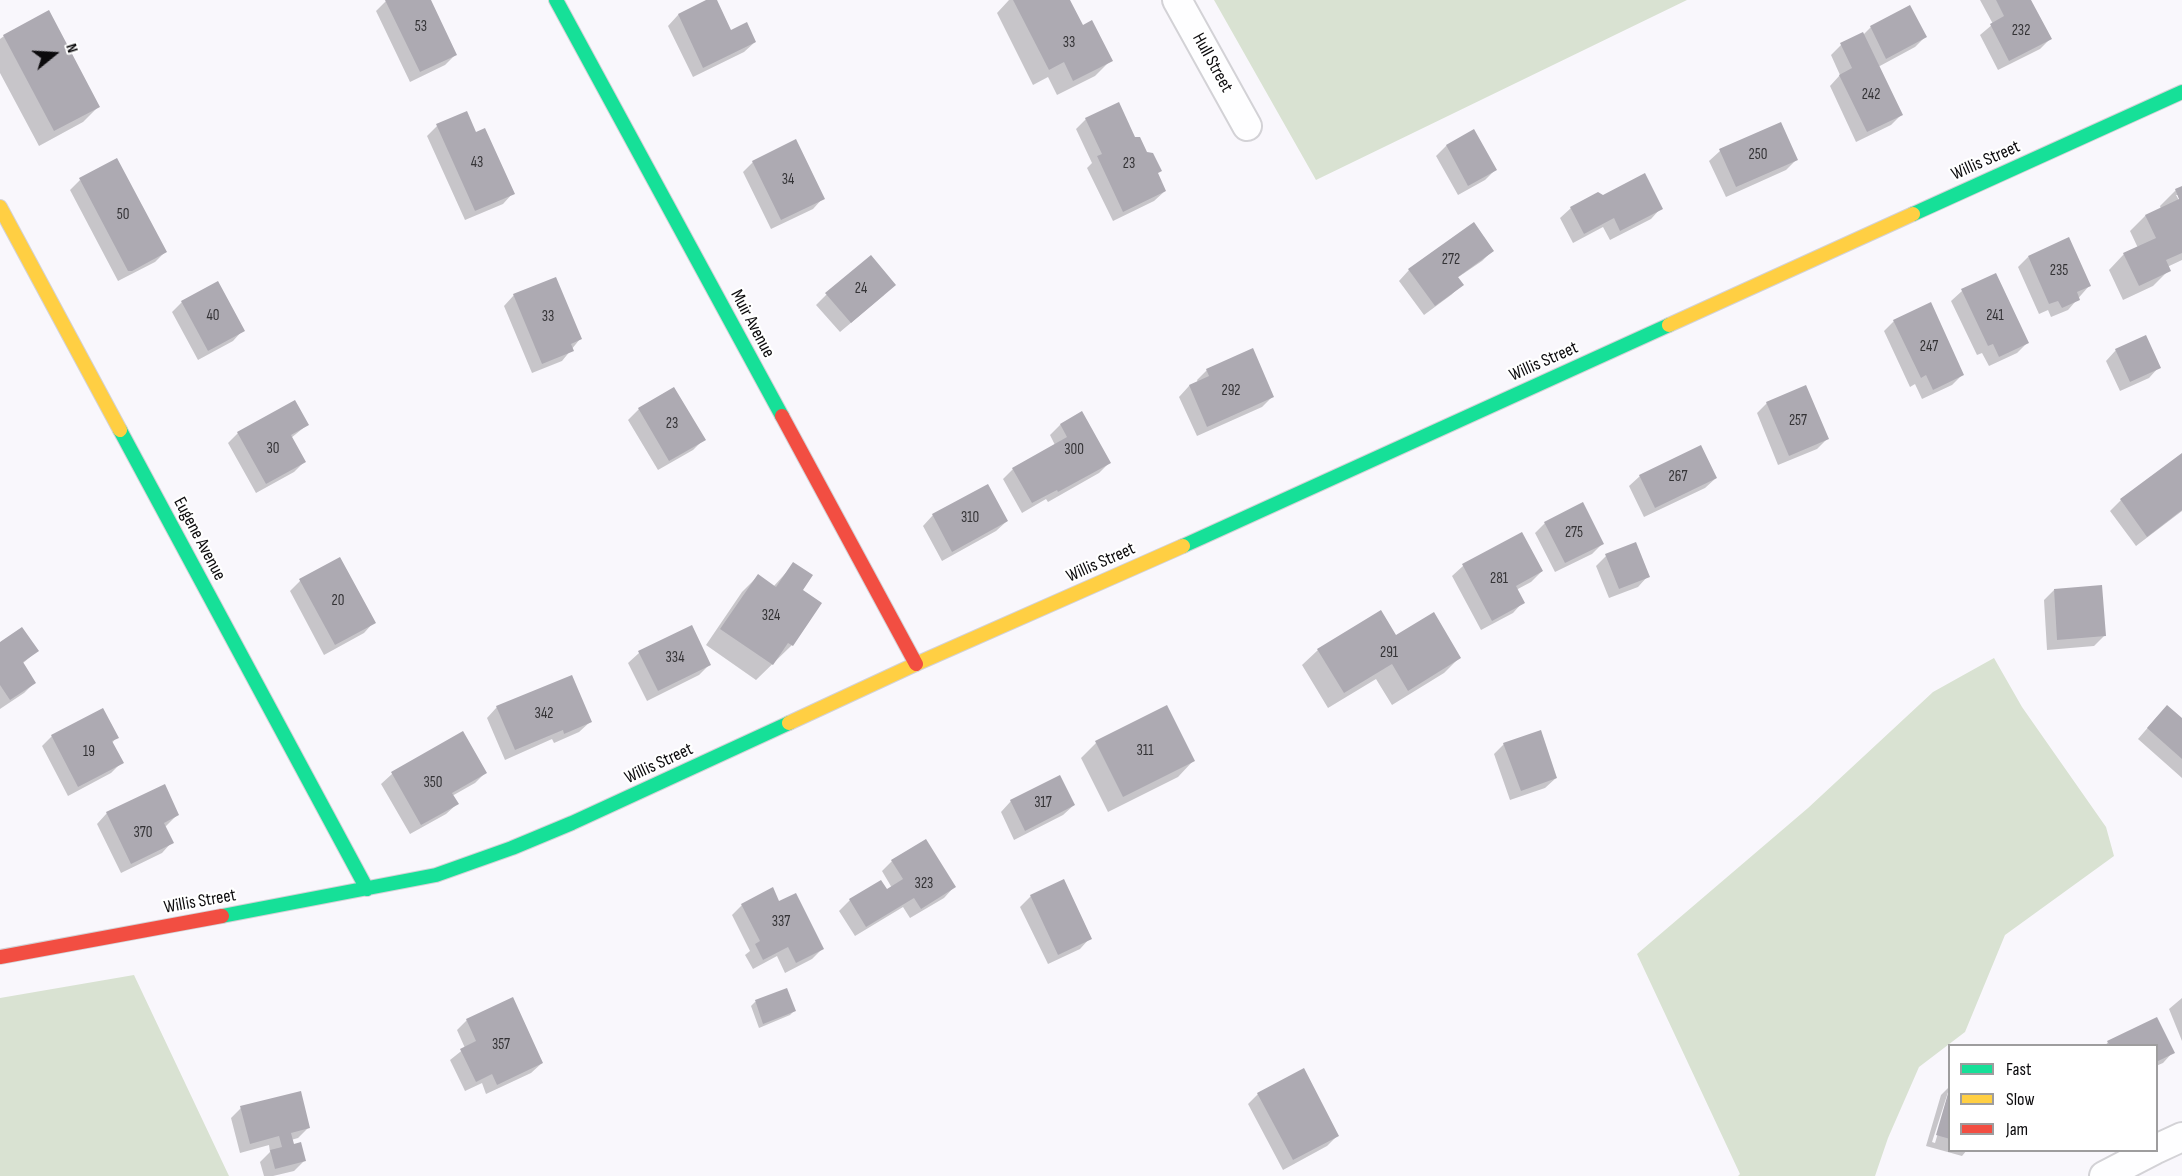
<!DOCTYPE html>
<style>
body{margin:0}
#map{position:relative;width:2182px;height:1176px;overflow:hidden;background:#f9f7fc;font-family:"Sofia Sans Condensed",sans-serif}
canvas{display:block}
.legend{position:absolute;left:1948px;top:1044px;width:210px;height:108px;box-sizing:border-box;background:#fff;border:2px solid #9e9d9e;margin:0;padding:8px 10px;list-style:none;font-size:18px;color:#0c0b0d}
.legend li{display:flex;align-items:center;gap:12px;height:30px}
.legend b{width:30px;border:2px solid #9e9d9e}
.north{position:absolute;left:24px;top:24px;width:60px;height:60px;-webkit-text-stroke:4px #fff;paint-order:stroke;rotate:72deg;font-size:16px;font-weight:700;line-height:24px;text-align:center;color:#0c0b0d}
.north::after{content:'';display:block;margin:auto;width:21px;height:27px;background:#0c0b0d;clip-path:polygon(50% 0,100% 100%,50% 72%,0 100%)}
</style>
<div id="map">
<canvas width="2182" height="1176"></canvas>
<ul class="legend">
<li><b style="height:8px;background:#16e098"></b>Fast</li>
<li><b style="height:8px;background:#ffcf43"></b>Slow</li>
<li><b style="height:8px;background:#f24e42"></b>Jam</li>
</ul>
<div class="north">N</div>
</div>
<script>
const g = document.querySelector('canvas').getContext('2d');
g.lineJoin = 'round';
function paint(path, color) { g.fillStyle = color; g.fill(path, 'evenodd'); }
const toPath = rows => new Path2D(rows.map(r => 'M' + r).join(''));
function strokePath(path, color, width, dash) { g.strokeStyle = color; g.lineWidth = width; g.lineCap = dash ? 'butt' : 'round'; g.setLineDash(dash || []); g.stroke(path); }
function label(font, color, halo, rows, align = 'center') {
  g.font = font + ' "Sofia Sans Condensed",sans-serif'; g.lineWidth = 4.5; g.setLineDash([]); g.textBaseline = 'middle'; g.strokeStyle = halo; g.fillStyle = color; for (const [text, x, y, turn = 0] of rows) {
    g.save(); g.translate(x, y); g.rotate((+turn || 0) * Math.PI / 180); g.textAlign = isNaN(turn) ? turn : align; if (halo) g.strokeText(text, 0, 0); g.fillText(text, 0, 0); g.restore();
  }
}
const green = toPath([
 [1214,0,1687,0,1316,180],
 [1994,658,2022,707,2106,827,2114,856,2005,935,1965,1032,1919,1067,1888,1138,1875,1176,1738,1176,1740,1174,1637,954,1808,808,1933,692],
 [134,975,229,1176,0,1176,0,998]
]);
const shadow = toPath([
 [387,0,429,0,455,55,445,65,410,82,376,11],
 [710,0,715,0,731,32,755,42,744,52,693,77,668,26,678,15],
 [1009,0,1068,0,1082,27,1111,60,1095,76,1057,95,1048,77,1033,85,997,13],
 [1980,0,2030,0,2050,39,2040,49,1998,70,1980,35,1993,24],
 [1910,7,1925,37,1915,47,1878,67,1901,115,1891,125,1856,142,1830,86,1840,75,1831,55,1841,45,1863,35,1871,27],
 [4,36,98,107,83,122,39,146,0,73,0,39],
 [1086,119,1134,138,1165,191,1154,201,1113,221,1087,168,1092,163,1076,129],
 [437,126,476,134,513,193,503,204,465,220,427,136],
 [1473,131,1495,170,1485,180,1458,195,1436,156,1446,146],
 [1720,151,1796,160,1786,170,1726,197,1709,161],
 [753,162,823,198,813,209,771,229,743,172],
 [80,180,165,252,155,262,118,281,70,190],
 [2182,188,2182,202,2179,195,2176,195,2182,206,2182,260,2167,267,2169,270,2153,286,2123,300,2109,270,2124,254,2138,248,2130,231,2145,216,2161,209,2160,206,2176,190],
 [1571,208,1661,208,1651,219,1610,240,1603,227,1573,243,1560,218],
 [1492,251,1482,261,1457,278,1462,285,1451,295,1424,315,1399,281,1409,270],
 [2028,257,2089,286,2068,310,2051,317,2048,310,2039,314,2018,267],
 [1996,275,2027,343,2017,353,1989,366,1982,353,1977,355,1951,301,1962,291],
 [514,295,580,339,562,361,532,373,504,306],
 [826,295,884,295,840,332,816,305],
 [182,302,243,330,233,341,198,360,172,312],
 [1894,321,1963,374,1952,385,1922,399,1915,384,1910,387,1884,331],
 [2116,350,2159,367,2149,378,2120,391,2106,361],
 [1207,370,1272,397,1262,407,1197,436,1179,397,1189,386,1198,383,1197,380],
 [674,389,704,439,693,450,658,470,628,420,639,409],
 [1767,403,1827,439,1817,449,1778,465,1757,413],
 [1082,413,1109,463,1099,473,1048,502,1046,499,1022,513,1003,479,1013,469,1055,445,1050,435,1060,425],
 [307,425,291,438,304,462,294,472,256,493,228,443,238,433],
 [2182,455,2182,511,2136,546,2110,511,2121,500],
 [1640,476,1716,478,1705,488,1644,517,1629,486],
 [933,515,1007,521,996,531,942,561,923,526],
 [1545,523,1602,544,1592,554,1555,572,1535,533],
 [1521,534,1542,571,1531,582,1516,590,1523,602,1513,613,1481,630,1452,576,1463,566],
 [1606,556,1648,576,1638,587,1609,598,1596,566],
 [340,559,374,622,364,633,324,655,290,591,300,581],
 [794,564,801,590,792,645,756,680,706,645,742,592,758,576,773,587],
 [2054,590,2105,635,2094,646,2047,650,2044,600],
 [691,627,709,665,699,675,647,701,628,663,639,653],
 [1396,637,1459,658,1444,673,1392,705,1376,679,1328,708,1302,665,1318,650],
 [0,644,37,651,22,664,34,683,24,693,0,709],
 [497,707,590,722,579,732,554,743,552,739,505,760,487,718],
 [2157,717,2182,720,2182,778,2138,739],
 [463,733,485,773,475,783,452,796,457,804,446,814,410,834,381,784,392,774],
 [52,736,117,737,112,743,122,762,111,773,68,796,42,746],
 [1096,743,1193,761,1178,777,1108,812,1081,758],
 [1504,744,1556,778,1545,788,1510,800,1494,754],
 [1011,801,1074,805,1063,815,1014,840,1001,812],
 [107,813,177,815,165,827,172,842,162,853,121,873,97,824],
 [892,861,954,887,944,898,910,918,903,907,855,936,839,911,850,900,881,882,886,891,892,888,882,871],
 [1063,881,1090,938,1080,949,1048,964,1020,907,1031,896],
 [779,903,823,948,812,959,785,973,777,956,753,969,745,955,750,951,732,915,742,905],
 [786,990,794,1011,790,1015,759,1028,751,1006,755,1002],
 [2182,998,2182,1041,2169,1009],
 [2157,1019,2173,1052,2163,1063,2156,1066,2156,1046,2105,1046,2108,1042],
 [467,1020,542,1063,531,1073,486,1094,482,1083,465,1091,450,1060,465,1048,457,1030],
 [1950,1086,1932,1142,1935,1143,1950,1093,1950,1150,1967,1150,1962,1156,1926,1146,1941,1095],
 [1258,1094,1337,1136,1327,1146,1283,1170,1248,1104],
 [241,1108,308,1128,298,1138,291,1140,304,1161,294,1171,273,1176,264,1176,260,1162,270,1152,269,1145,240,1153,231,1118]
]);
const building = toPath([
 [385,0,431,0,457,55,420,72],
 [706,0,717,0,731,30,747,22,756,42,703,68,678,14],
 [1013,0,1070,0,1083,25,1092,20,1113,61,1073,81,1064,62,1049,70],
 [1996,0,2031,0,2052,39,2009,61,1990,24,2004,16],
 [1910,5,1927,37,1886,59,1870,26],
 [49,10,100,107,54,131,3,35],
 [1863,32,1903,115,1867,132,1839,75,1852,68,1840,43],
 [1119,102,1135,137,1140,137,1147,152,1153,153,1162,171,1158,173,1166,191,1123,212,1097,156,1102,154,1085,118],
 [467,111,476,132,485,128,515,194,475,211,436,124],
 [1781,122,1798,160,1736,187,1719,149],
 [1474,129,1497,170,1468,186,1446,145],
 [796,139,825,199,781,220,752,161],
 [117,158,167,252,132,271,128,271,79,178],
 [1645,173,1663,209,1620,231,1614,218,1584,234,1570,207,1598,192,1603,195],
 [2182,186,2182,253,2166,260,2171,271,2139,286,2123,253,2156,238,2145,215,2179,199,2175,189],
 [1474,222,1494,251,1458,277,1464,285,1435,306,1408,269],
 [2069,237,2091,286,2077,292,2080,300,2062,308,2058,301,2049,304,2028,256],
 [871,255,896,285,851,323,825,293],
 [1996,273,2029,343,1999,357,1993,344,1988,346,1961,289],
 [556,277,582,339,571,344,574,351,542,364,513,294],
 [218,281,245,331,208,351,181,301],
 [1931,302,1964,375,1933,390,1926,375,1921,378,1893,320],
 [2146,335,2161,368,2130,382,2115,349],
 [1253,348,1274,397,1207,427,1189,385,1209,376,1206,369],
 [1806,385,1829,439,1789,456,1766,402],
 [674,387,706,440,669,461,638,408],
 [295,400,309,425,291,435,306,462,266,484,237,432],
 [1082,411,1111,463,1058,492,1057,490,1032,503,1012,468,1067,437,1060,424],
 [1701,445,1717,478,1655,508,1639,475],
 [2182,453,2182,510,2147,537,2120,499],
 [988,484,1008,521,952,552,932,514],
 [1583,502,1604,544,1565,563,1544,522],
 [1522,532,1543,571,1516,586,1525,603,1492,621,1462,564],
 [1636,542,1650,577,1619,589,1605,554],
 [340,557,376,623,335,645,299,579],
 [793,562,813,575,803,590,822,603,793,646,788,643,773,665,720,629,758,574,776,587],
 [2102,585,2106,636,2057,640,2054,589],
 [1381,610,1396,635,1434,612,1461,658,1408,691,1392,664,1344,693,1317,649],
 [692,625,711,665,658,691,638,651],
 [22,627,39,651,23,662,36,683,10,700,0,685,0,642],
 [572,675,592,722,564,734,563,730,515,750,496,706],
 [1167,705,1195,761,1123,797,1095,741],
 [2167,705,2182,718,2182,759,2147,728],
 [103,708,119,738,112,741,124,763,78,787,51,735],
 [1541,730,1557,778,1521,791,1503,743],
 [463,731,487,773,452,793,459,804,421,825,391,772],
 [1060,775,1075,805,1025,831,1010,800],
 [165,784,179,815,164,823,174,843,131,864,106,812],
 [926,839,956,887,921,909,914,898,866,927,849,899,881,880,887,889,903,879,891,860],
 [1064,879,1092,939,1058,955,1030,895],
 [773,887,779,901,796,893,824,949,796,963,788,947,763,960,755,944,760,941,741,904],
 [787,988,796,1011,763,1024,755,1000],
 [513,997,543,1063,497,1085,492,1074,476,1082,460,1049,476,1041,466,1019],
 [2157,1017,2175,1053,2156,1062,2156,1046,2110,1046,2107,1041],
 [1304,1068,1339,1136,1293,1160,1257,1093],
 [1949,1090,1950,1090,1950,1139,1936,1135],
 [301,1091,310,1128,291,1133,294,1144,301,1142,306,1161,275,1169,270,1150,282,1147,279,1136,250,1144,240,1106]
]);
const street = toPath([
 [1177,0,1247,126],
 [2156,1149,2182,1137],
 [2104,1176,2154,1150]
]);
const fast = toPath([
 [556,0,782,416],
 [1913,214,2182,92],
 [120,430,367,889],
 [1183,546,1669,325],
 [222,916,436,875,512,848,572,823,789,723]
]);
const slow = toPath([
 [0,207,120,430],
 [1669,325,1913,214],
 [789,723,916,664,1183,546]
]);
const jam = toPath([
 [782,416,916,664],
 [0,957,222,916]
]);
const numberNames = [
 ["53",421,27],
 ["232",2021,31],
 ["33",1069,43],
 ["242",1871,95],
 ["250",1758,155],
 ["43",477,163],
 ["23",1129,164],
 ["34",788,180],
 ["50",123,215],
 ["272",1451,260],
 ["235",2059,271],
 ["24",861,289],
 ["40",213,316],
 ["241",1995,316],
 ["33",548,317],
 ["247",1929,347],
 ["292",1231,391],
 ["257",1798,421],
 ["23",672,424],
 ["30",273,449],
 ["300",1074,450],
 ["267",1678,477],
 ["310",970,518],
 ["275",1574,533],
 ["281",1499,579],
 ["20",338,601],
 ["324",771,616],
 ["291",1389,653],
 ["334",675,658],
 ["342",544,714],
 ["311",1145,751],
 ["19",89,752],
 ["350",433,783],
 ["317",1043,803],
 ["370",143,833],
 ["323",924,884],
 ["337",781,922],
 ["357",501,1045]
];
const streetNames = [
 ["Hull Street",1212,63,61],
 ["Willis Street",1986,161,-24],
 ["Muir Avenue",752,324,62],
 ["Willis Street",1544,362,-24],
 ["Eugene Avenue",199,539,62],
 ["Willis Street",1101,563,-24],
 ["Willis Street",659,764,-25],
 ["Willis Street",200,902,-10]
];
paint(green, '#d9e2d2');
paint(shadow, '#0003');
paint(building, '#adaab2');
strokePath(street, '#d3d2d6', 32);
strokePath(fast, '#d3d2d6', 16);
strokePath(slow, '#d3d2d6', 16);
strokePath(jam, '#d3d2d6', 16);
strokePath(street, '#fefeff', 28);
strokePath(fast, '#16e098', 14);
strokePath(slow, '#ffcf43', 14);
strokePath(jam, '#f24e42', 14);
label('15px', '#343336', null, numberNames);
label('18px', '#0c0b0d', '#fff', streetNames);
</script>
